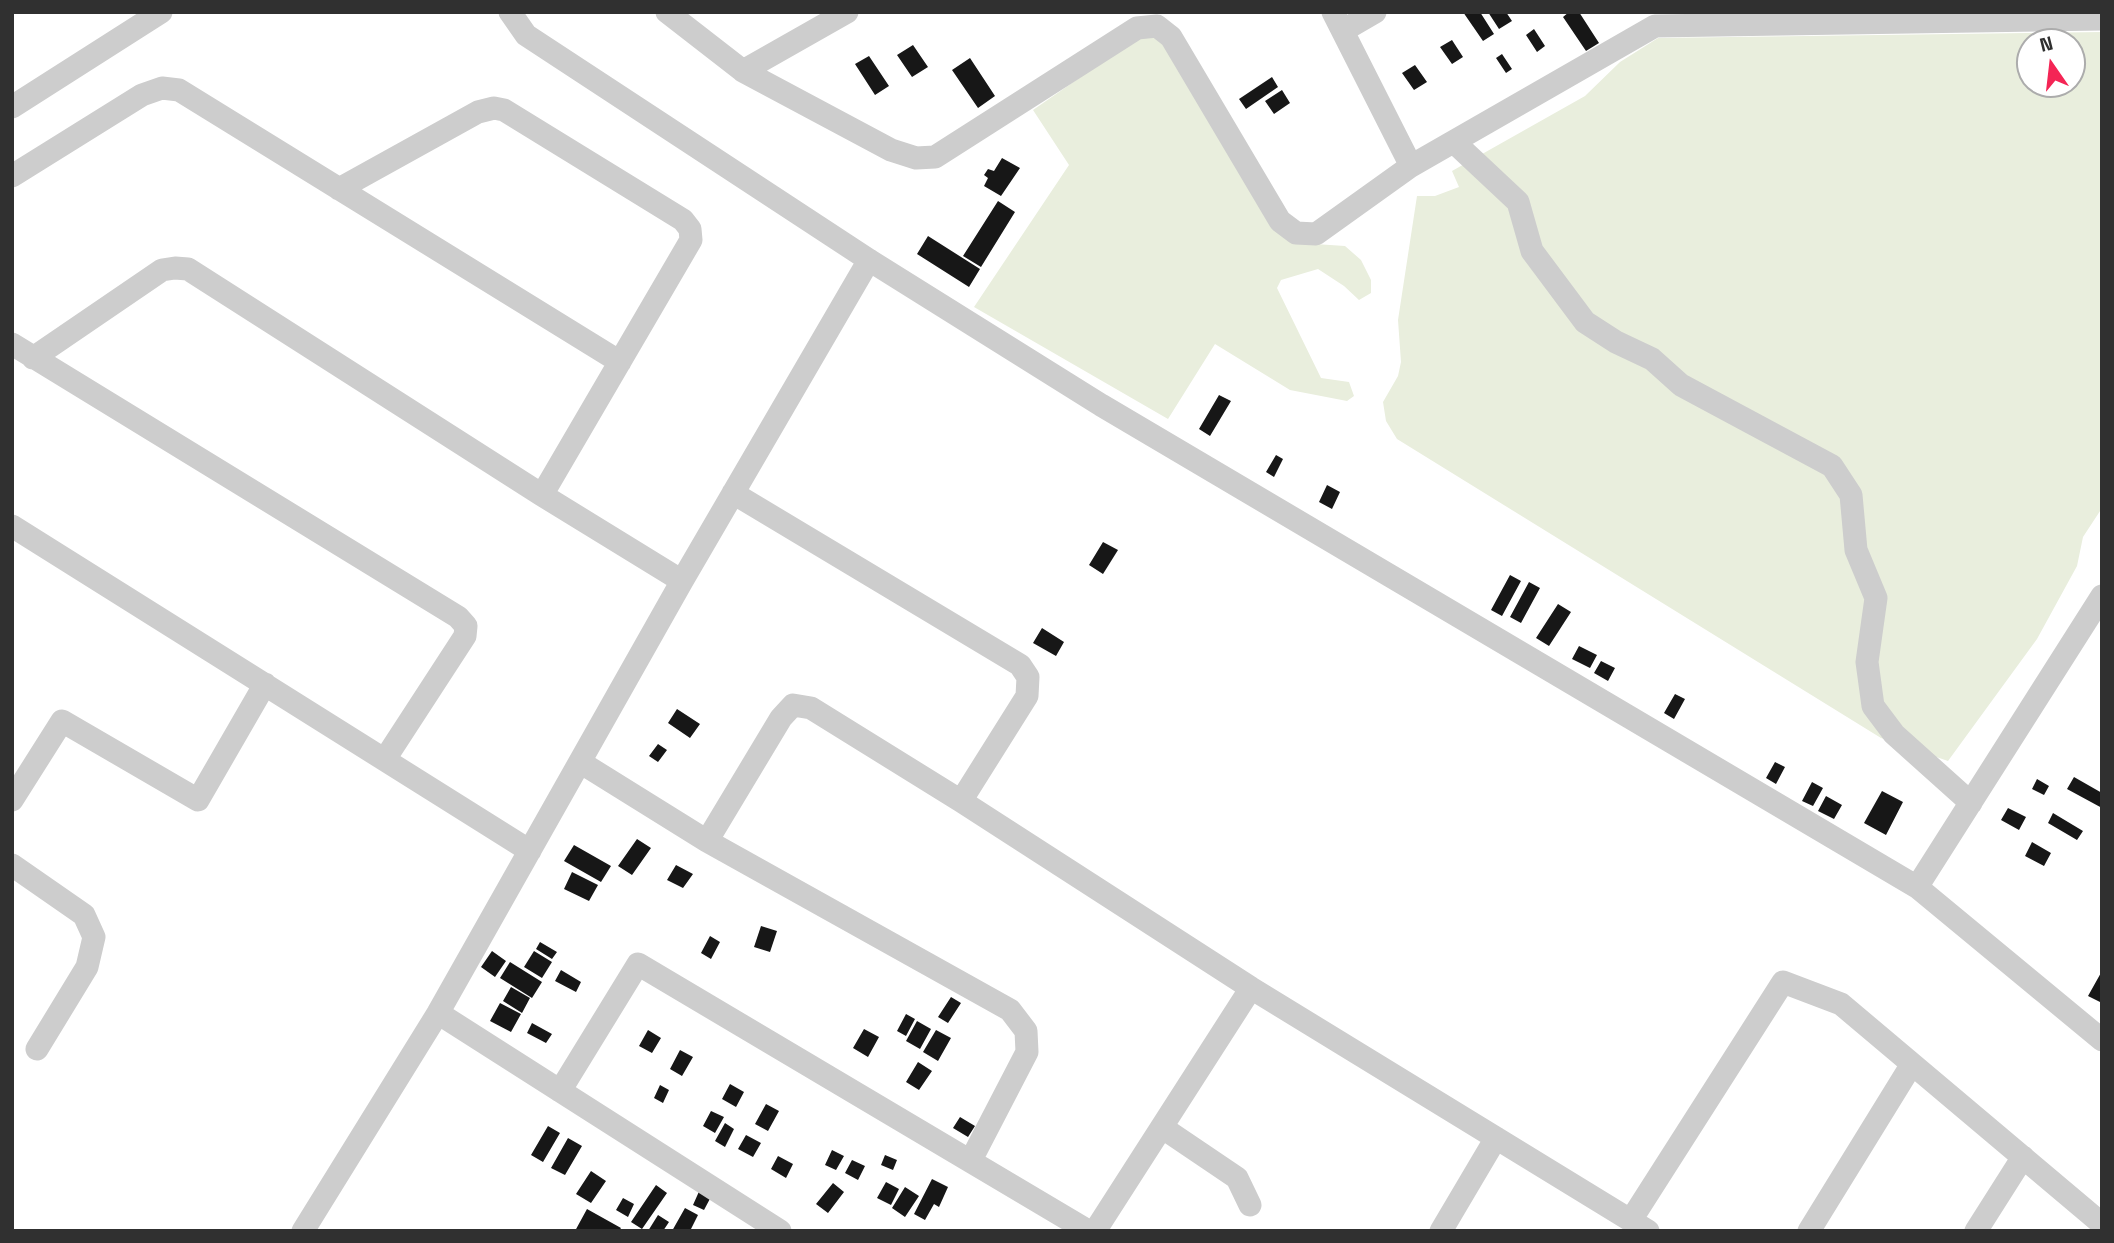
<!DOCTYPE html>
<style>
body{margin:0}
#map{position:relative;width:2114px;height:1243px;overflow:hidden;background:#fff;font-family:"Space Grotesk",sans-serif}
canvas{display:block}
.frame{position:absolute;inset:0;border:14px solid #303030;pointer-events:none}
.north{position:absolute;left:2016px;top:28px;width:70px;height:70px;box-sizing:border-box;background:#fff;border:2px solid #acacac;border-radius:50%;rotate:346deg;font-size:19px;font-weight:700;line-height:28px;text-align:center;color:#303030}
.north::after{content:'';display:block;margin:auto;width:24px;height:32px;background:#f42555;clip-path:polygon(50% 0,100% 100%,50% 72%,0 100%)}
</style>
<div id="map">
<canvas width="2114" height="1243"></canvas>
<div class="frame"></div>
<div class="north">N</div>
</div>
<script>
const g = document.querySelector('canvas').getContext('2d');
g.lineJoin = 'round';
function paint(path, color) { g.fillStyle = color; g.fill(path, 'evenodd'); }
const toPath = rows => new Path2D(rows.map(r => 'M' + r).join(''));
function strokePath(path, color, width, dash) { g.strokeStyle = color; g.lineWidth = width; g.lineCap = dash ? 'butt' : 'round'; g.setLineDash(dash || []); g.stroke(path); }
const green = toPath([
 [2102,32,2102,508,2083,537,2077,566,2037,639,1948,761,1881,738,1397,439,1386,421,1383,402,1398,376,1401,362,1398,320,1417,196,1435,196,1459,187,1452,171,1585,96,1620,62,1658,38],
 [2030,42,2072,42,2072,84,2030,84],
 [1152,36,1167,43,1275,225,1315,244,1345,246,1361,260,1371,280,1371,293,1359,300,1344,286,1318,269,1281,280,1277,288,1321,378,1349,382,1354,396,1347,401,1290,390,1215,344,1168,419,974,307,1069,165,1033,110,1134,40]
]);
const building = toPath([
 [1463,12,1480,12,1494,34,1483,41],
 [1488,12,1506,12,1512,21,1499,29],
 [1569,12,1579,12,1599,43,1586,51,1563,17],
 [1534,29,1545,46,1537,52,1526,35],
 [1452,40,1463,57,1452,64,1440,47],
 [913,45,928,67,912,77,897,55],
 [1502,54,1512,69,1506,73,1496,58],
 [869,56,889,86,875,95,855,64],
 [970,58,995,96,978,108,952,70],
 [1415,65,1427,82,1414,90,1402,73],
 [1272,77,1278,87,1246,109,1239,99],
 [1282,90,1290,103,1274,114,1265,101],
 [1002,158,1020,168,1001,196,984,186,988,178,984,175,988,169,994,171],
 [998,201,1015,212,981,267,963,256],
 [928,236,980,269,969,287,917,254],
 [1219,395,1231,401,1210,436,1199,429],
 [1276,455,1283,459,1274,477,1266,472],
 [1327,485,1340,492,1332,509,1319,502],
 [1103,542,1118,550,1103,574,1089,565],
 [1510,575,1521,581,1502,616,1491,610],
 [1529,582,1540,588,1521,623,1510,617],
 [1558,604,1571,612,1549,646,1536,638],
 [1042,628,1064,642,1056,656,1033,643],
 [1579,646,1597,655,1590,668,1572,659],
 [1601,661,1615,668,1608,681,1594,673],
 [1675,694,1685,699,1674,719,1664,713],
 [677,709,700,724,690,738,668,723],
 [658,744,667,750,658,762,649,756],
 [1775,762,1785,767,1776,784,1766,778],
 [2074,777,2102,793,2102,808,2067,789],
 [2037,779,2049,786,2044,795,2032,789],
 [1812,782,1823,788,1813,806,1802,801],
 [1882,791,1903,802,1886,835,1864,823],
 [1826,796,1842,805,1834,819,1818,811],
 [2008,808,2026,817,2019,830,2001,820],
 [2053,813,2083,831,2077,840,2048,823],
 [637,839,651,848,632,875,618,866],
 [2032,842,2051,853,2044,866,2025,856],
 [574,845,611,866,601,882,564,861],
 [676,865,693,874,683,888,667,880],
 [572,872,598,885,589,901,564,889],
 [761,926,777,931,770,952,754,947],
 [710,936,720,942,711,959,701,953],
 [540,942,557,952,552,959,536,949],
 [492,951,506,961,495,977,481,967],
 [534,951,552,962,542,978,524,967],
 [510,962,542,982,532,998,500,978],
 [561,970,581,982,576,992,555,981],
 [2102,971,2102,1003,2088,996],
 [511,987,530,998,522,1013,503,1001],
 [951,997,961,1003,948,1023,938,1017],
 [500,1003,521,1014,511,1032,490,1021],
 [906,1014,915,1019,906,1036,897,1031],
 [917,1021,931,1029,920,1049,906,1041],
 [532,1023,552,1034,546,1043,527,1033],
 [864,1029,879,1037,868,1057,853,1048],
 [648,1030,661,1038,652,1053,639,1046],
 [936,1030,951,1038,938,1061,923,1052],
 [680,1050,693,1057,682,1076,670,1069],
 [918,1062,932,1071,919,1090,906,1082],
 [730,1084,744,1092,736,1107,722,1099],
 [660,1085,669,1090,663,1103,654,1098],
 [766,1104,779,1111,768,1131,755,1124],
 [711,1111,724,1117,715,1133,703,1126],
 [960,1117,975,1126,968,1137,953,1128],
 [725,1123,734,1129,725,1147,715,1141],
 [548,1126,560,1133,543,1162,531,1155],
 [746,1135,761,1143,753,1157,738,1149],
 [568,1138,582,1146,565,1175,551,1168],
 [832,1150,844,1156,836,1170,825,1165],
 [885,1155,897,1160,893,1170,881,1165],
 [778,1156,793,1164,786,1178,771,1169],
 [852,1160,865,1166,858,1180,845,1173],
 [591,1171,606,1181,591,1203,576,1194],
 [932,1179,948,1187,939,1207,934,1204,925,1220,914,1214],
 [886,1182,899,1189,891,1205,877,1198],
 [833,1183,844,1192,828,1213,816,1204],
 [656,1185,667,1193,642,1229,631,1222],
 [701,1187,713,1193,704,1210,693,1205],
 [905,1187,919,1196,905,1217,892,1208],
 [623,1198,634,1204,628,1217,616,1210],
 [685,1208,698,1215,690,1231,672,1231],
 [587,1209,621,1228,619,1231,575,1231],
 [658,1215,669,1222,663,1231,648,1231]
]);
const minor = toPath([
 [510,12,526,35,869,260,1101,405,1917,887,2102,1040],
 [667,12,743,71,891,150,916,158,935,157,1137,28,1157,26,1171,37,1280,221,1296,233,1316,234,1411,166,1655,26,2102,19],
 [1333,12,1411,166],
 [1344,30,1375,12],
 [743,71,847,12],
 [12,107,161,12],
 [1454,142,1518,202,1532,251,1585,322,1616,342,1652,359,1681,385,1832,466,1851,495,1856,550,1876,598,1867,662,1873,706,1894,734,1971,803],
 [12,176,142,95,162,88,179,90,620,362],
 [339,189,478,112,494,108,504,110,683,220,690,229,691,240,542,495],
 [12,344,458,617,466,626,465,636,385,759],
 [33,358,162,270,175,268,188,269,542,495,682,581],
 [733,493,1020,665,1028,677,1027,696,961,801],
 [12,526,530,851],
 [580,762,707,841,1010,1010,1026,1031,1027,1052,971,1160],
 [12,800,62,721,198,800,265,684],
 [707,841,781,718,793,705,811,708,961,801,1251,988,1648,1231],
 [12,865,84,915,94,937,87,967,37,1049],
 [1917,887,2102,596],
 [438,1013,780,1231],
 [560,1091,638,964,1088,1231],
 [1163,1128,1237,1178,1250,1205],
 [1631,1220,1783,982,1841,1004,2102,1224],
 [303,1231,438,1013,682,581,869,260],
 [1095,1231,1251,988],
 [1441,1231,1496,1138],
 [1809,1231,1912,1064],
 [1976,1231,2023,1157]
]);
paint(green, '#e9eedd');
paint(building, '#171717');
strokePath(minor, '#cdcdcd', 23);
</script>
